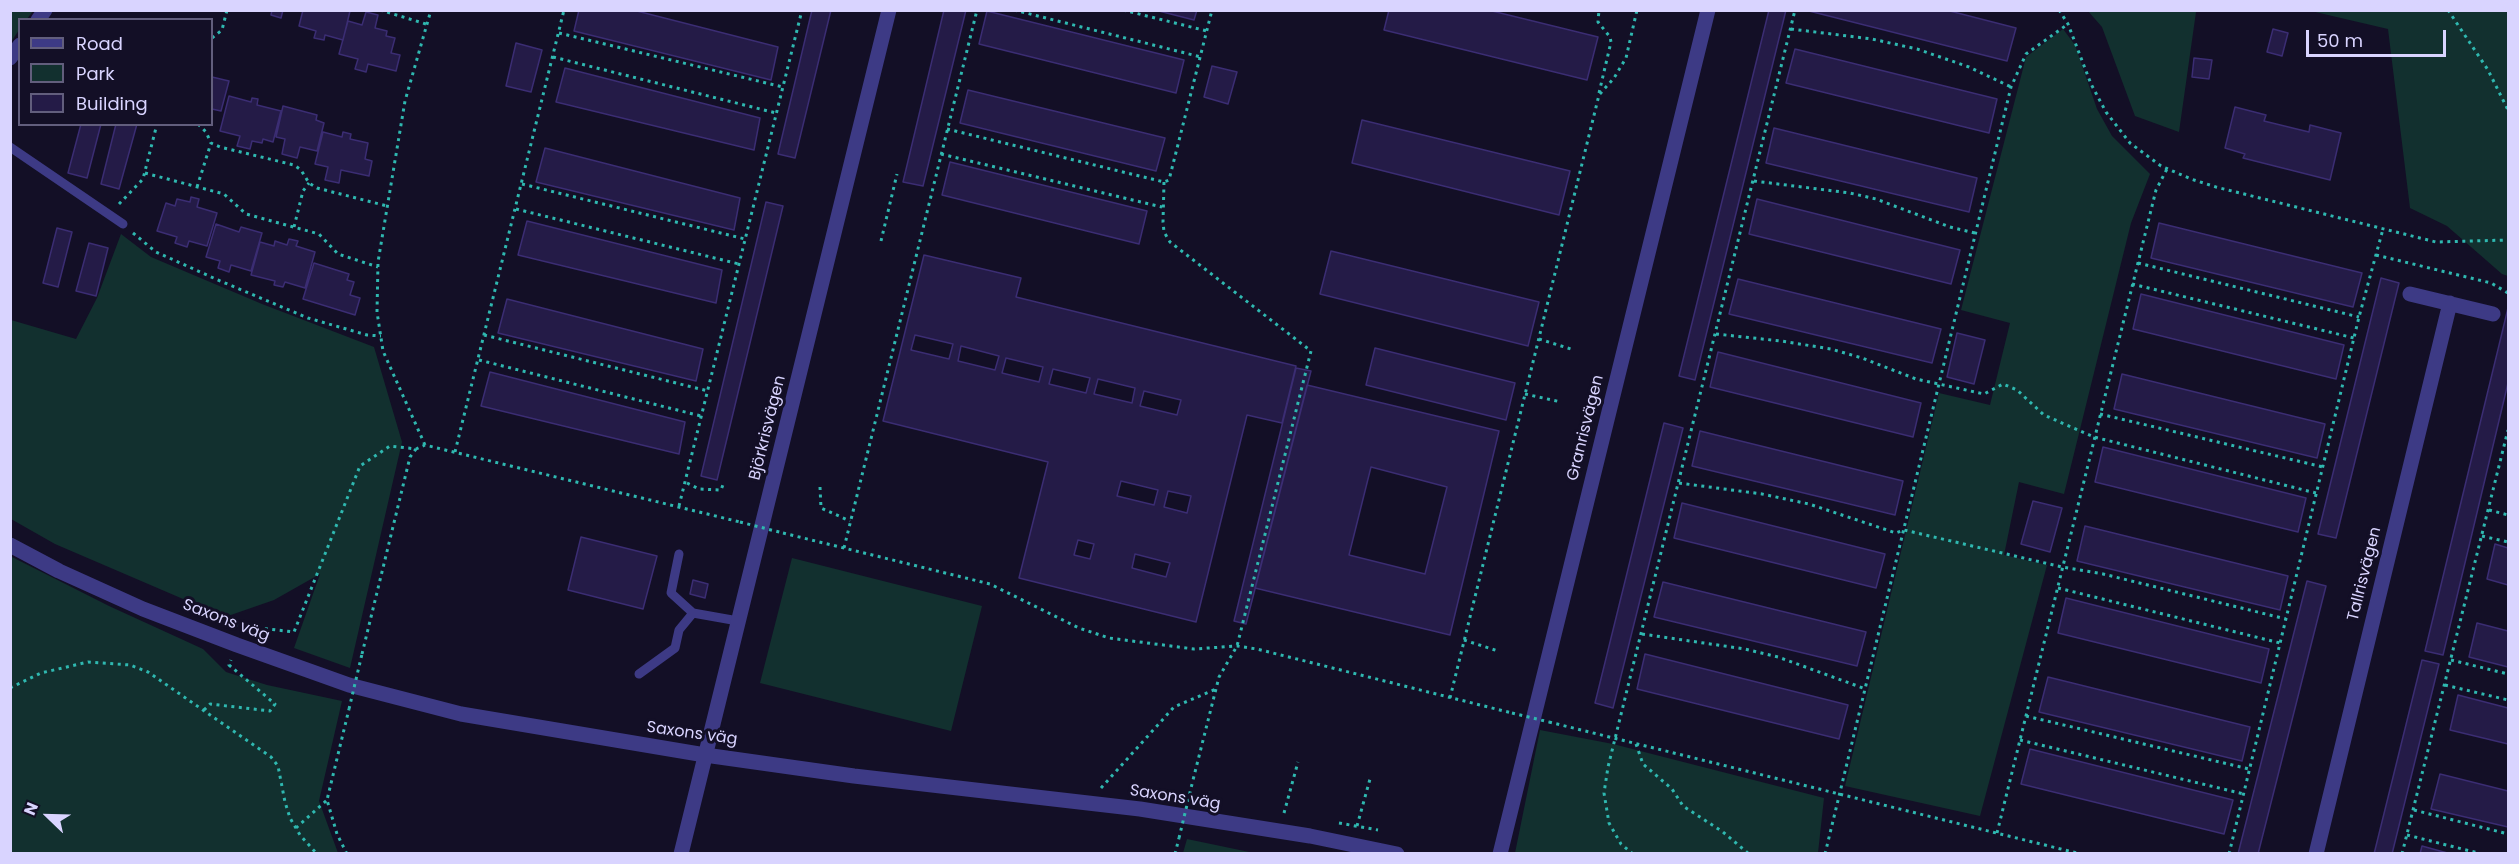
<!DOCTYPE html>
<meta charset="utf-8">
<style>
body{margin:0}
#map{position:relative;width:2519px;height:864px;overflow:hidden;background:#130f26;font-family:Poppins,sans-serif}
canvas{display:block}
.frame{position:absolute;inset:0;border:12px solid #d9d4ff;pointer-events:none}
.legend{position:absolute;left:18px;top:18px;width:195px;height:108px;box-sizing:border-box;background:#130f26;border:2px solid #625e7d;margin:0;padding:8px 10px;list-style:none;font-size:18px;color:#d9d4ff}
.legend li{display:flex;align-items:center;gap:12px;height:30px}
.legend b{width:30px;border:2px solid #625e7d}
.north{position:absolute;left:18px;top:786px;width:60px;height:60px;-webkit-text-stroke:4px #130f26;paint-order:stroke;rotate:293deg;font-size:16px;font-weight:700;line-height:24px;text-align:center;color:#d9d4ff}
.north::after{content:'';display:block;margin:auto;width:21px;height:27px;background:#d9d4ff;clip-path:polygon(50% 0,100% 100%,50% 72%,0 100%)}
.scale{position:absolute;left:2306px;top:30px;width:140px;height:27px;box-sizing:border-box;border:3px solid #d9d4ff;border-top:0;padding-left:8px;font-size:18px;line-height:21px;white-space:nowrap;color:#d9d4ff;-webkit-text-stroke:4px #130f26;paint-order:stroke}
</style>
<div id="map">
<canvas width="2519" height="864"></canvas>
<div class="frame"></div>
<ul class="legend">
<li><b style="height:8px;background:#3d3a85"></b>Road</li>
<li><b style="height:16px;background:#12302f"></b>Park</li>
<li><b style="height:16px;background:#241b47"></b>Building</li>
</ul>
<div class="north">N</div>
<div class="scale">50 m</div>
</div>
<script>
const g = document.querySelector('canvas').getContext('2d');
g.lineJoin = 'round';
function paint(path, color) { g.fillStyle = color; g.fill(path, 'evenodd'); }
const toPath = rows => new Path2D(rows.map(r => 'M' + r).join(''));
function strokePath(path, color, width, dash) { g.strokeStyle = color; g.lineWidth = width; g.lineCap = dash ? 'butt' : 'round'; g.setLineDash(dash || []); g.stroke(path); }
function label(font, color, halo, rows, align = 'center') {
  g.font = font + ' Poppins,sans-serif'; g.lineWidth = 6; g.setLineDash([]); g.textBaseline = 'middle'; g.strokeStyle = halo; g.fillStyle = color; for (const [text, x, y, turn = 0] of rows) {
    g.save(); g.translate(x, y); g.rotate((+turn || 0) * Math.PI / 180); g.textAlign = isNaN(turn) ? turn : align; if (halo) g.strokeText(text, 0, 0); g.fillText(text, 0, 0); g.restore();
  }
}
const green = toPath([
 [11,10,33,11,27,19,20,20,19,30,11,42],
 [2088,11,2200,11,2196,12,2179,132,2135,116,2102,27],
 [2311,11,2508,11,2508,276,2502,274,2447,226,2410,208,2388,29],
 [2063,29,2075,45,2097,109,2112,136,2150,174,2131,223,2064,494,2019,482,2004,555,2047,565,1980,816,1845,786,1939,393,1990,405,2010,323,1961,310,2026,57],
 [121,234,151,257,262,304,374,347,402,442,350,668,294,648,320,574,274,600,225,617,55,544,11,519,11,320,76,339,97,298],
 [10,556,109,606,203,649,226,672,267,685,342,701,319,801,338,853,11,853],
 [792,558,982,606,951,731,760,683],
 [1540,730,1613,744,1824,798,1818,853,1515,853],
 [1187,839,1254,853,1183,853]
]);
const building = toPath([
 [272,10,283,10,281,18,271,15,272,10],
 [303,10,350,11,343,40,325,35,324,40,314,38,316,31,299,26,303,10],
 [579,10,633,10,778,47,771,80,574,31,579,10],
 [812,10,831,10,795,158,778,154,812,10],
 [944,10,966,10,923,186,903,182,944,10],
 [1155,10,1197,10,1194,20,1155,10],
 [1389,10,1488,10,1598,37,1587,80,1384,30,1389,10],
 [1769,10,1786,10,1695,380,1679,376,1769,10],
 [1805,10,1946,10,2016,28,2007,61,1805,10],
 [987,11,1184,60,1176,93,979,44,987,11],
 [366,12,378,15,375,28,387,31,386,36,395,38,391,53,400,55,396,71,368,64,366,72,355,69,358,59,339,54,348,21,362,25,366,12],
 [2273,29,2288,33,2282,56,2267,52,2273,29],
 [516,43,542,50,531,92,506,86,516,43],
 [1795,49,1997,99,1989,133,1786,83,1795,49],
 [2194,58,2212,60,2209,79,2192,77,2194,58],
 [1212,66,1237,72,1228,104,1204,97,1212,66],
 [565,68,760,118,754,150,556,102,565,68],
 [212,77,229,81,221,111,212,109,212,77],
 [968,90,1165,138,1156,171,960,123,968,90],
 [229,96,251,102,252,98,258,99,257,105,281,111,273,142,263,139,262,143,252,141,250,149,237,146,240,136,220,131,229,96],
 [283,106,317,115,316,120,324,123,317,151,300,147,297,158,282,154,285,139,276,137,283,106],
 [2235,107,2266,115,2264,121,2309,132,2310,125,2341,133,2330,180,2243,158,2245,154,2225,148,2235,107],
 [1362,120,1570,171,1559,215,1352,163,1362,120],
 [81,124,101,124,87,178,68,173,81,124],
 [116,124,137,124,119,189,101,184,116,124],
 [1774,128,1977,178,1969,212,1766,163,1774,128],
 [323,132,342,137,343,132,351,134,350,139,368,143,365,159,372,161,369,176,341,170,339,183,325,180,328,167,315,164,323,132],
 [545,148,740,198,734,230,536,182,545,148],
 [950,162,1147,211,1139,244,942,195,950,162],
 [191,197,199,199,197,207,217,213,207,246,189,241,187,247,175,243,177,237,157,231,166,203,175,206,177,199,190,202,191,197],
 [1757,199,1960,250,1951,284,1749,234,1757,199],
 [766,202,783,206,717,480,701,476,766,202],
 [527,221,722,270,716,303,518,255,527,221],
 [2159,223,2362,273,2353,307,2151,258,2159,223],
 [216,224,239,232,241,227,262,233,251,271,231,265,229,272,218,268,220,261,206,257,216,224],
 [57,228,72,232,58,287,43,283,57,228],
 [289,239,298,241,296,246,315,252,305,288,285,282,283,287,274,285,275,281,251,275,260,242,274,246,275,241,287,245,289,239],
 [89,243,108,248,96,296,76,291,89,243],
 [1331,251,1539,302,1528,346,1320,294,1331,251],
 [924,255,1021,278,1016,297,1296,366,1282,423,1247,415,1196,622,1019,578,1048,462,883,421,924,255],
 [915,335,953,344,949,359,911,350,915,335],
 [961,346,999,356,995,370,958,361,961,346],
 [1006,358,1043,367,1039,382,1002,373,1006,358],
 [1053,369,1090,378,1086,393,1049,384,1053,369],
 [1098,379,1135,388,1132,403,1094,394,1098,379],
 [1144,391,1181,400,1177,415,1140,406,1144,391],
 [1121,481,1158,490,1154,505,1117,496,1121,481],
 [1168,491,1191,496,1187,513,1164,507,1168,491],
 [1078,540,1094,544,1090,559,1074,555,1078,540],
 [1135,554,1170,563,1166,577,1132,568,1135,554],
 [314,263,349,274,347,280,354,282,350,295,360,298,355,315,303,299,314,263],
 [2381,278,2399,283,2336,538,2318,534,2381,278],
 [1738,279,1941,329,1932,363,1729,314,1738,279],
 [2141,294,2344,345,2336,379,2133,329,2141,294],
 [507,299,703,349,696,381,498,333,507,299],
 [2508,308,2508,383,2443,655,2425,651,2508,308],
 [1957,333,1985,340,1974,384,1947,377,1957,333],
 [1375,348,1515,383,1506,420,1366,385,1375,348],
 [1718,352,1921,403,1913,437,1710,387,1718,352],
 [1296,368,1311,371,1246,624,1234,621,1296,368],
 [490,372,685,422,679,454,481,406,490,372],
 [2122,374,2325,424,2317,458,2114,409,2122,374],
 [1307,385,1499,431,1450,635,1255,588,1307,385],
 [1371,467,1447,487,1425,574,1349,555,1371,467],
 [1664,423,1683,428,1613,708,1595,703,1664,423],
 [1700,431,1903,481,1895,515,1692,466,1700,431],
 [2103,447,2306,498,2298,532,2095,482,2103,447],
 [2033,501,2062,508,2050,552,2021,544,2033,501],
 [1682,503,1885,554,1876,588,1674,538,1682,503],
 [2085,526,2288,576,2280,610,2077,561,2085,526],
 [581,537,657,556,643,609,568,590,581,537],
 [2495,544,2508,548,2508,585,2487,579,2495,544],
 [693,580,708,584,705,598,690,594,693,580],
 [2307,581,2326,586,2258,854,2238,854,2307,581],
 [1663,582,1866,632,1857,666,1654,617,1663,582],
 [2066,598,2269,649,2261,683,2058,633,2066,598],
 [2477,623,2508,631,2508,667,2469,657,2477,623],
 [1645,654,1848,705,1839,739,1637,689,1645,654],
 [2422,660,2439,664,2392,854,2374,854,2422,660],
 [2048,677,2250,727,2242,761,2039,712,2048,677],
 [2458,695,2508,708,2508,744,2450,730,2458,695],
 [2030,749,2233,800,2224,834,2021,784,2030,749],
 [2440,774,2508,791,2508,827,2431,809,2440,774],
 [2422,846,2451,854,2420,854,2422,846]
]);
const path = toPath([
 [380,10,426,24],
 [1014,10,1201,57],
 [1123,10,1207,31],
 [2059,10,2068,24,2091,84,2106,112,2130,143,2161,166,2191,179,2216,187,2436,242,2508,240],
 [2448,10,2488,70,2508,110],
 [1791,29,1872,39,1917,49,1969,67,2011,87],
 [559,33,783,87],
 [212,38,222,30,227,10],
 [553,57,776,113],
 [1599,93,1611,42,1610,37,1598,22,1599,10],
 [198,124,206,132,211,143,220,147,294,165,301,170,309,183,317,188,387,206],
 [947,129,1164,182,1169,180,1212,10],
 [941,154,1162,207],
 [145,173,224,194,246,214,319,234,338,254,378,267],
 [1754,181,1850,193,1876,199,1950,227,1975,233],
 [1164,182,1163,222,1164,232,1170,242,1311,351,1237,646,1219,677,1193,780],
 [522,184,745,239],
 [197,187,211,143],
 [119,204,143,179,157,124],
 [516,209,739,264],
 [294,227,303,191,309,183],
 [133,233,156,252,218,280,308,318,367,335,381,336],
 [881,241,897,174],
 [2376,255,2491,283,2508,293],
 [2138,263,2359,317],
 [2132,284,2354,338],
 [1716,334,1781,341,1831,349,1862,358,1916,379,1984,394,2003,384,2017,390,2044,415,2094,437,2316,493],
 [484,335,708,391],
 [1539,339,1574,350],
 [479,360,701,416],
 [1525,394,1561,402],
 [2100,414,2323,467],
 [425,445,383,351,377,312,378,262,405,101,431,10],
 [455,452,564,10],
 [687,483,699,489,721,490,724,482],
 [1679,483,1762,494,1809,504,1896,533,1904,530,2062,567,2103,574,2286,619],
 [820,487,821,508,850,521],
 [679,506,802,10],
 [2489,510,2508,515],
 [783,533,990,584,1079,628,1109,638,1194,649,1237,646,1257,649,1512,713],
 [2482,536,2508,542],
 [844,548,977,10],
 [2058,588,2280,643],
 [235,625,294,632,360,466,390,446,416,449,425,445,740,522],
 [1642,634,1745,649,1778,657,1863,688],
 [1464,640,1498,651],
 [362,654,410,457,416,449],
 [2451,660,2508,674],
 [2445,685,2508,700],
 [10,688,41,673,88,662,130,665,148,672,271,757,278,766,285,802,290,818,300,835,317,854],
 [1450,698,1599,95,1614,78,1626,58,1637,10],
 [204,710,210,704,270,711,275,704,229,665,231,660],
 [2026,716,2249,769],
 [1549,722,2081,854],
 [2020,740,2244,794],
 [1636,744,1643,764,1672,789,1683,806,1723,832,1749,854],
 [1101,788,1174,707,1216,689],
 [2414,810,2508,834],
 [1284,813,1298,762],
 [1339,823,1378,830],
 [1357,826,1370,779],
 [296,828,327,800],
 [1997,833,2156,190,2167,169],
 [2407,835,2482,854],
 [347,854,337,834,327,800,349,709],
 [1175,854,1179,838],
 [1633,854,1621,844,1609,823,1604,793,1608,767,1795,10],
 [1825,854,2011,87,2026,54,2068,24],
 [2229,854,2359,317,2383,229],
 [2402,854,2508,430]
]);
const service = toPath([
 [10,147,123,224],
 [679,554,671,593,693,613],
 [639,674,675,648,679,630,693,613,738,621]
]);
const minor = toPath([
 [38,20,45,10],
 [10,58,20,45],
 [2410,294,2493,314],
 [10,545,59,571,143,609,237,645,349,685,461,714,705,755,854,776,1140,809,1310,836,1397,854],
 [681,854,889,10],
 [1500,854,1708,10],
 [2316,854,2450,303]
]);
const pathBridge = toPath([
 [740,522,783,533],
 [349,709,362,654],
 [1512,713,1549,722],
 [1179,838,1193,780]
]);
const streetNames = [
 ["Björkrisvägen",768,428,-76],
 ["Granrisvägen",1586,428,-76],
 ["Tallrisvägen",2365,574,-76],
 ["Saxons väg",226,621,21],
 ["Saxons väg",692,734,8],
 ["Saxons väg",1175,798,9]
];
paint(green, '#12302f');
paint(building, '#241b47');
strokePath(building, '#3b2d73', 1.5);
strokePath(path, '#2fb8b0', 3, [3, 4.5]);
strokePath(service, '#3d3a85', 9);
strokePath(minor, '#3d3a85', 15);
strokePath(pathBridge, '#2fb8b0', 3, [3, 4.5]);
label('16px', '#d9d4ff', '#130f26', streetNames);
</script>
